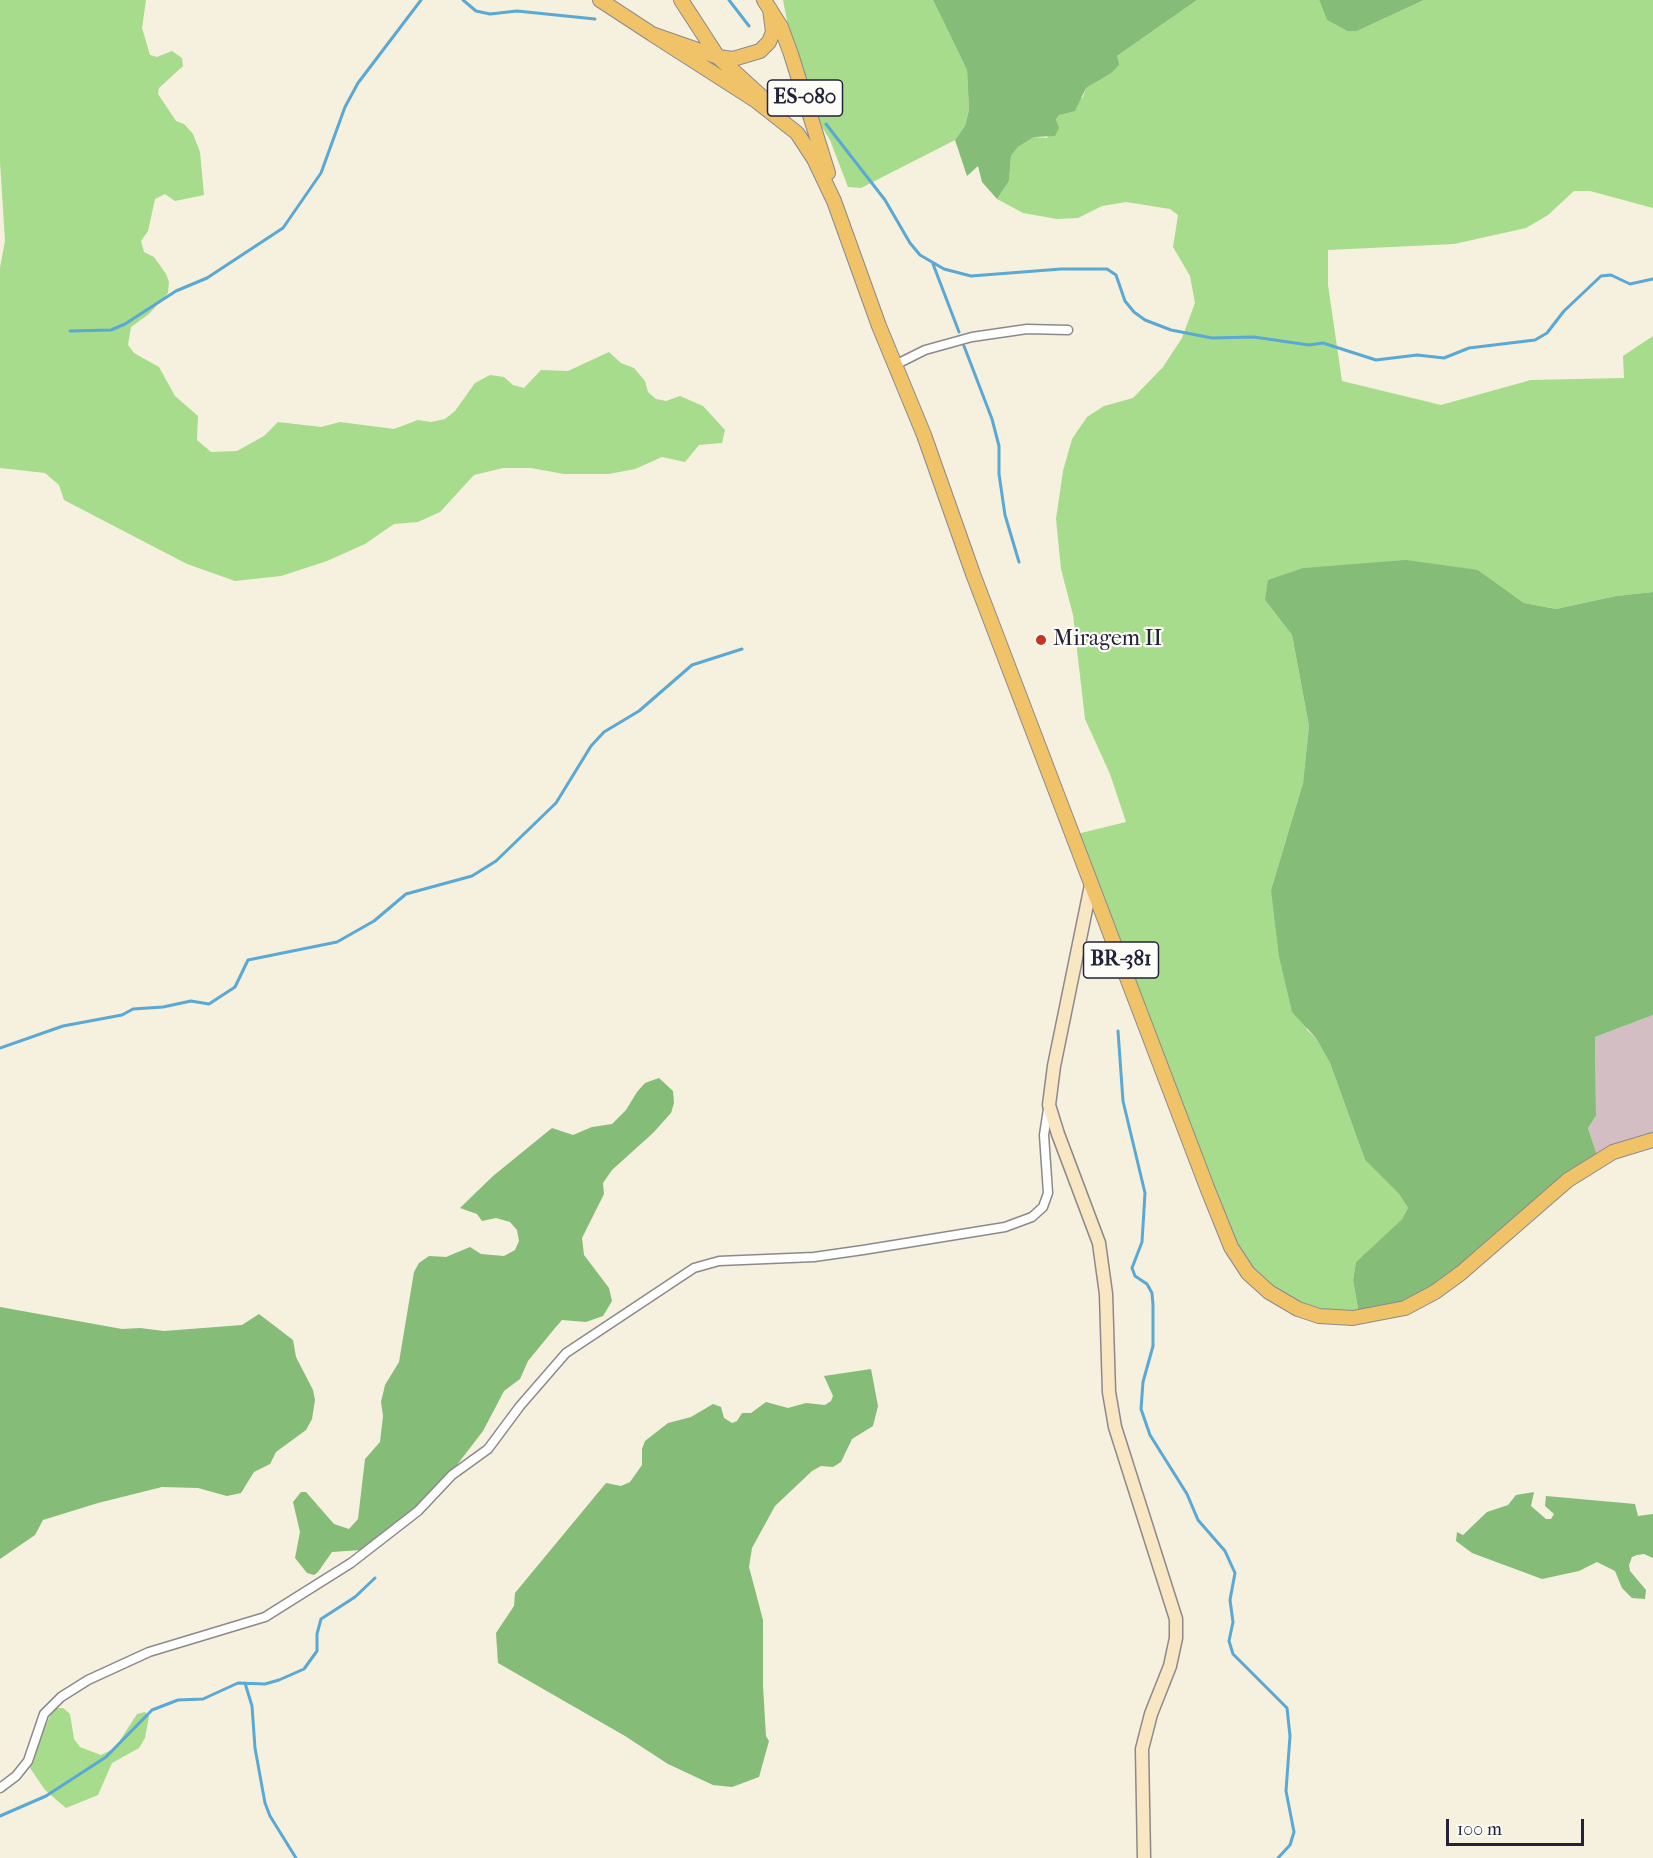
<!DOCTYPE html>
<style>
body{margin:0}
#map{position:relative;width:1653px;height:1858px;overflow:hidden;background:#f6f0de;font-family:"IM FELL French Canon",serif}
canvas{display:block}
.scale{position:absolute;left:1446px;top:1819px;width:138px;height:27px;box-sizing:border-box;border:3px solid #22223b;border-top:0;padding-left:8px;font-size:18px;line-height:21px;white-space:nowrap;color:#22223b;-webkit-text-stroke:4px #fdfcf7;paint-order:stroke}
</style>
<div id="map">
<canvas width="1653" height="1858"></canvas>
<div class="scale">100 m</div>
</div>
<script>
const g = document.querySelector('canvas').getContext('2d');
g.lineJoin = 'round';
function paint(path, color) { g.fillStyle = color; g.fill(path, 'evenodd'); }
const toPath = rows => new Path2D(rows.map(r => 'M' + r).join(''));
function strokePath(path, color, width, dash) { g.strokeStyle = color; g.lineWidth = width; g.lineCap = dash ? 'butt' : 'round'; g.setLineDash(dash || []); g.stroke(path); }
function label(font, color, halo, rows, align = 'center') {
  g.font = font + ' "IM FELL French Canon",serif'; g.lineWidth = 4.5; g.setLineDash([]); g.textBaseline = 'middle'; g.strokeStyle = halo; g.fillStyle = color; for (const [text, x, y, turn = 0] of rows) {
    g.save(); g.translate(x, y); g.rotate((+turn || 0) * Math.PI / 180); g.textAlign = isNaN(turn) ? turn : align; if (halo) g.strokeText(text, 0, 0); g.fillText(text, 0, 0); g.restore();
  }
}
const industrial = toPath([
 [1653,1015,1653,1134,1619,1143,1597,1155,1588,1128,1596,1116,1595,1037]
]);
const green = toPath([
 [0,0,146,0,142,28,150,55,157,57,172,51,182,58,183,66,159,88,158,94,176,121,184,124,193,134,200,152,204,195,175,201,165,194,155,199,148,231,141,241,144,252,154,257,166,274,169,282,168,293,149,314,131,327,128,345,134,353,159,367,175,396,198,416,197,440,211,452,237,451,264,436,278,422,321,427,340,422,394,429,418,420,431,422,445,419,455,411,475,383,490,375,504,377,513,385,524,388,541,370,568,371,609,352,621,363,634,368,645,381,648,392,656,399,666,401,680,396,703,406,725,430,722,443,699,445,685,462,662,457,635,469,609,474,564,474,531,468,503,468,474,475,440,512,418,522,394,524,365,544,327,561,281,576,235,581,187,564,64,500,59,485,45,473,0,468,0,268,5,241,0,162],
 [783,0,933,0,967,70,969,110,965,126,955,140,861,188,848,187,830,140,811,109,791,41],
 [1197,0,1319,0,1327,20,1347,31,1357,31,1424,0,1653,0,1653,208,1590,191,1574,191,1548,215,1526,228,1454,244,1328,250,1328,285,1342,381,1441,405,1531,380,1624,378,1623,356,1653,336,1653,592,1616,596,1556,609,1524,603,1478,570,1335,567,1303,568,1265,600,1292,635,1309,726,1303,783,1271,890,1307,1030,1316,1038,1330,1063,1365,1160,1399,1194,1408,1208,1402,1219,1356,1262,1353,1280,1359,1314,1300,1307,1258,1281,1238,1252,1077,834,1126,822,1110,774,1085,719,1073,615,1061,569,1056,519,1063,471,1072,439,1087,417,1104,406,1133,398,1163,367,1182,338,1195,303,1190,276,1173,247,1178,215,1170,209,1126,202,1102,206,1078,218,1057,219,1023,213,997,199,1009,181,1011,156,1018,147,1034,137,1047,138,1059,115,1083,97,1086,88,1110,74,1117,56],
 [54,1708,63,1708,70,1714,74,1739,80,1747,101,1755,115,1748,137,1714,145,1712,149,1716,145,1738,139,1748,112,1763,98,1795,66,1808,45,1790,30,1768,36,1745]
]);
const forest = toPath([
 [933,0,1197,0,1117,56,1119,65,1110,74,1086,88,1075,111,1059,115,1056,120,1059,128,1055,136,1034,137,1018,147,1011,156,1009,181,997,199,982,182,978,166,967,176,955,140,965,126,969,110,967,70],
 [1319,0,1424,0,1357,31,1347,31,1327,20],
 [1406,560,1478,570,1524,603,1556,609,1616,596,1653,592,1653,1015,1595,1037,1596,1116,1588,1128,1597,1155,1462,1267,1415,1298,1359,1314,1353,1280,1356,1262,1402,1219,1408,1208,1399,1194,1365,1160,1330,1063,1316,1038,1292,1012,1279,956,1271,890,1303,783,1309,726,1292,635,1265,600,1268,580,1303,568],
 [659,1078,673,1091,674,1103,671,1113,653,1133,612,1170,603,1183,604,1194,582,1238,584,1255,609,1288,612,1301,603,1316,586,1322,562,1320,555,1328,528,1361,520,1379,504,1391,483,1431,450,1474,405,1521,361,1550,332,1552,318,1572,314,1575,307,1573,295,1558,300,1532,293,1502,301,1492,306,1492,334,1524,349,1529,358,1519,365,1459,380,1442,383,1416,381,1402,385,1385,399,1362,414,1272,419,1263,429,1256,446,1257,470,1247,481,1254,504,1256,515,1250,519,1241,517,1230,510,1222,496,1218,482,1221,477,1214,460,1208,493,1176,552,1128,573,1135,592,1127,612,1124,626,1110,637,1092,645,1083],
 [0,1307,122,1329,140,1328,164,1331,242,1325,259,1314,293,1340,296,1357,313,1390,315,1400,312,1419,306,1430,276,1452,270,1464,254,1472,241,1493,227,1496,198,1488,162,1487,98,1503,43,1520,35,1535,0,1559],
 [871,1369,878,1406,873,1426,852,1439,841,1462,833,1467,821,1466,812,1471,775,1506,752,1548,749,1567,763,1620,763,1686,766,1736,769,1741,759,1777,732,1787,713,1785,668,1764,625,1736,498,1663,496,1633,514,1606,515,1593,606,1483,621,1486,630,1482,642,1465,642,1449,645,1441,668,1423,691,1417,713,1404,721,1407,724,1418,732,1423,737,1421,742,1413,751,1413,766,1402,788,1408,806,1403,825,1405,831,1401,833,1396,824,1376],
 [1534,1492,1531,1506,1546,1519,1551,1519,1554,1514,1545,1506,1546,1496,1635,1504,1638,1516,1653,1514,1653,1558,1644,1554,1637,1555,1632,1557,1629,1565,1630,1571,1646,1590,1645,1599,1632,1598,1622,1588,1615,1571,1597,1562,1579,1571,1542,1579,1472,1553,1456,1541,1457,1532,1463,1535,1487,1512,1508,1505,1516,1495]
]);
const stream = toPath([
 [463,0,476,11,490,14,517,11,595,19],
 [729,0,749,26],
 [826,124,885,200,910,243,920,255,944,269,971,276,1061,269,1107,269,1116,275,1125,301,1134,312,1145,320,1171,330,1212,338,1254,337,1309,345,1323,343,1376,360,1417,355,1444,358,1469,348,1535,340,1547,333,1564,311,1601,276,1611,275,1630,284,1653,279],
 [933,264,959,332],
 [70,331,111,330,125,324,176,291,207,278,283,228,321,173,345,107,358,83,421,0],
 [964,346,992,419,999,446,999,474,1005,515,1019,562],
 [1118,1031,1123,1101,1145,1193,1142,1242,1132,1268,1135,1276,1147,1284,1152,1293,1153,1305,1153,1346,1143,1382,1141,1409,1150,1435,1187,1494,1198,1520,1225,1551,1235,1573,1230,1600,1233,1622,1229,1641,1233,1654,1287,1708,1290,1736,1286,1791,1294,1832,1290,1845,1278,1858],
 [0,1048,63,1026,122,1015,133,1009,163,1007,191,1001,209,1004,235,987,248,960,337,942,374,921,406,894,472,876,496,861,556,803,591,746,604,732,639,711,692,665,742,649],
 [245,1683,252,1706,255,1748,265,1803,270,1816,296,1858],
 [0,1816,46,1796,106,1757,152,1710,178,1700,203,1699,238,1683,265,1684,279,1680,304,1669,317,1651,317,1634,321,1619,355,1597,375,1578]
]);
const street = toPath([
 [895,365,925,350,972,337,1027,329,1068,330],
 [0,1788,16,1776,28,1761,44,1714,61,1697,88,1680,149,1652,265,1617,351,1563,418,1511,452,1475,488,1449,520,1406,566,1353,694,1268,719,1261,814,1257,863,1250,1005,1227,1032,1217,1043,1207,1048,1193,1044,1135,1048,1109]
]);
const secondary = toPath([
 [1091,885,1054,1066,1049,1105,1058,1134,1099,1243,1106,1294,1109,1392,1115,1427,1176,1619,1176,1638,1170,1666,1151,1714,1142,1749,1144,1858]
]);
const primary = toPath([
 [600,0,652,34,718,57,733,59,760,51,769,42,773,32,770,9],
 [681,0,718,57,762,97],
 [764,0,781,27,791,54,828,173],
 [652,34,755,100,797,133,814,159,834,201,879,326,924,435,973,574,1208,1190,1231,1247,1248,1273,1269,1292,1298,1309,1319,1316,1353,1318,1405,1308,1435,1292,1461,1273,1568,1180,1613,1152,1653,1140]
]);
const markers = [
 [1041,640,6,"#c8321e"]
];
const shields = [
 [805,98,75],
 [1121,960,75]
];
const shieldNames = [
 ["ES-080",805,98],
 ["BR-381",1121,960]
];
const poiNames = [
 ["Miragem II",1053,640]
];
paint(industrial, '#d2bec3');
paint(green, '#a6dc8c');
paint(forest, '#84bc78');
strokePath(stream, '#5aa8d4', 3);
strokePath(street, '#8c898c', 11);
strokePath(secondary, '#8c898c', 15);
strokePath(primary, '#8c898c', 16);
strokePath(street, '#fff', 8);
strokePath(secondary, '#f9e7c3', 12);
strokePath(primary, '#f0c369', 14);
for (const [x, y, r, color] of markers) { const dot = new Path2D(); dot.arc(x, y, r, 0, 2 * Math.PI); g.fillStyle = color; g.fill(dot); strokePath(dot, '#fdfcf7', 2); }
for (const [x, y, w] of shields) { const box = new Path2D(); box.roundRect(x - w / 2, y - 18, w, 36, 4.5); g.fillStyle = '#fdfcf7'; g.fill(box); strokePath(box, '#22223b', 1.5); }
label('bold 21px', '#22223b', null, shieldNames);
label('22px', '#22223b', '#fdfcf7', poiNames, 'left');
</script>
